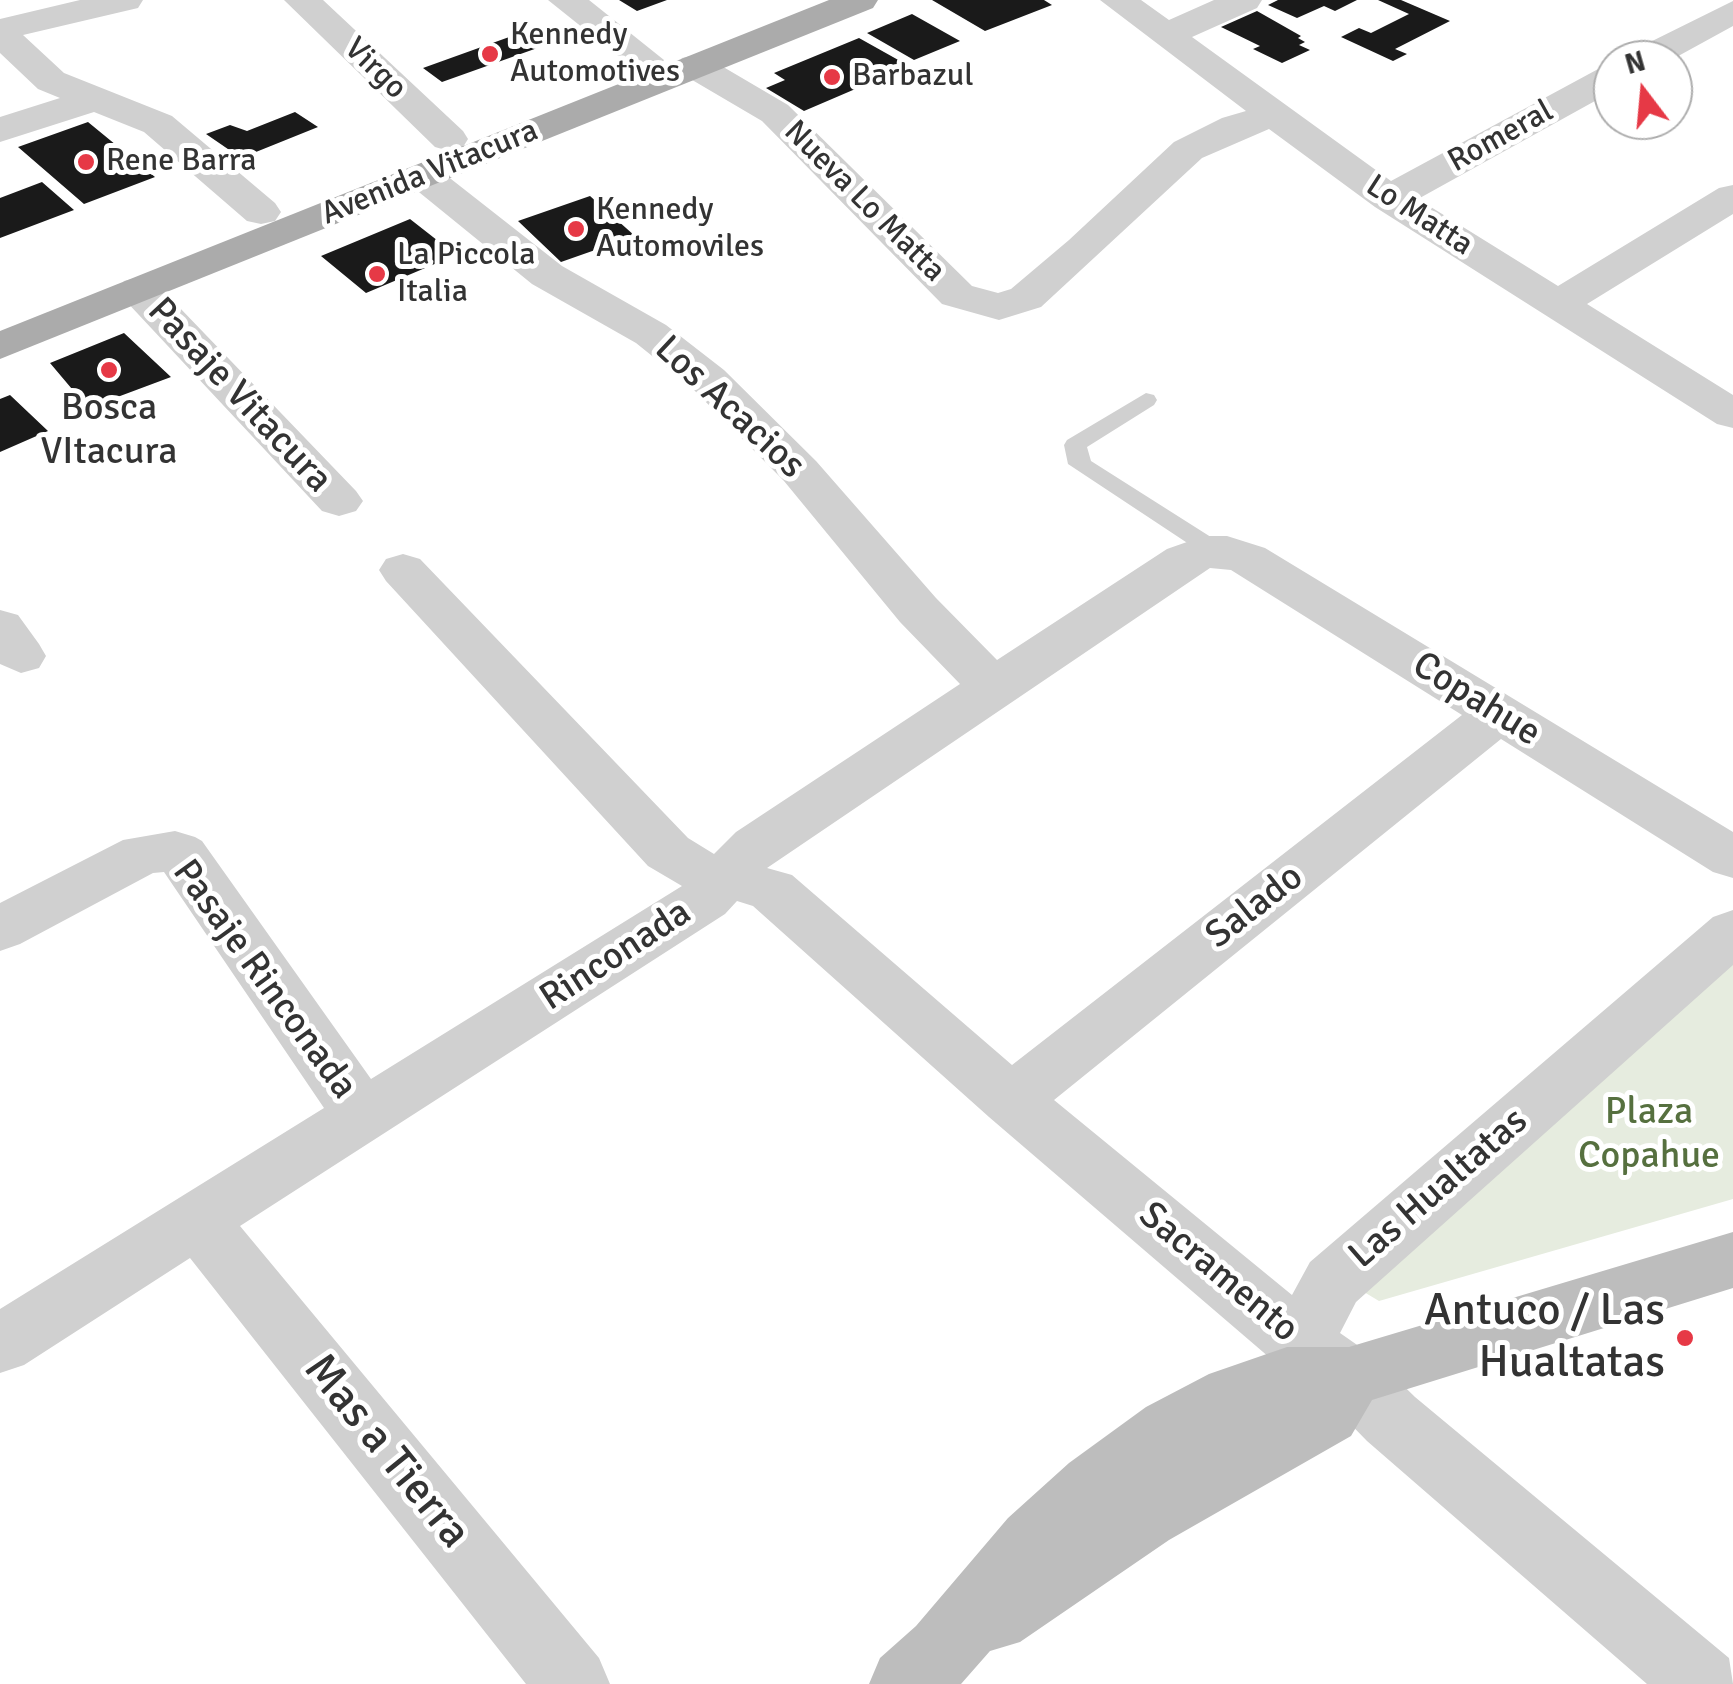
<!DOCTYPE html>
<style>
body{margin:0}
#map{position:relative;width:1733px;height:1684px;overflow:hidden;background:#fff;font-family:Signika,sans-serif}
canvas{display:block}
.north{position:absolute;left:1593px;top:40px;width:100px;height:100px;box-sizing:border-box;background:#fff;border:2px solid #adadad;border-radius:50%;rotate:344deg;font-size:28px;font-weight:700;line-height:40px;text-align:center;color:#333}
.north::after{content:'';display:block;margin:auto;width:35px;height:45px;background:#e63946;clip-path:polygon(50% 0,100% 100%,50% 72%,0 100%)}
</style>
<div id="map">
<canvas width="1733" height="1684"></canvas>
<div class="north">N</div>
</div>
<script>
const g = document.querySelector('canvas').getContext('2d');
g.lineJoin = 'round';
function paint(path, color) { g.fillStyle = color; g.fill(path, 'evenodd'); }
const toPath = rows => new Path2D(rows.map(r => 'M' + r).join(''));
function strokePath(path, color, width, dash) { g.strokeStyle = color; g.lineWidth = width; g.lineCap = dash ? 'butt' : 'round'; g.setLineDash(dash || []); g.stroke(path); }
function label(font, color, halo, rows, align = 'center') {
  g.font = font + ' Signika,sans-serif'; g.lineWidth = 10; g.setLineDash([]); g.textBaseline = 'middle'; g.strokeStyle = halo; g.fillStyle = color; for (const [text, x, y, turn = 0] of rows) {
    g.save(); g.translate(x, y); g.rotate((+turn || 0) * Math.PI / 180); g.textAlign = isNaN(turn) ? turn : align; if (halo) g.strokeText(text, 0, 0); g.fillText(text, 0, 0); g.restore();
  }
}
const green = toPath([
 [1733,948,1733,1199,1379,1301,1354,1286]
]);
const building = toPath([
 [619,0,667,0,637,11],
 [932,0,1044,0,1052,5,985,31],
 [1278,0,1357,0,1335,11,1324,6,1297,18,1268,5],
 [1378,0,1401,0,1450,21,1395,49,1407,54,1393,61,1341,37,1359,28,1371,33,1409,14],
 [1257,11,1301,36,1298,38,1305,42,1299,45,1310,50,1282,63,1253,49,1260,46,1221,27],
 [912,14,960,41,914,60,867,33],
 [537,27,557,41,442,82,423,68],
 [859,38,909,66,804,111,766,88,785,80,774,73],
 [295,112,318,127,241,158,206,134,230,125,247,131],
 [88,122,155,177,84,204,18,147],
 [42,182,74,210,0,238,0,198],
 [590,196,635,236,561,262,518,221],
 [410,219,456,255,366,293,321,256],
 [124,333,171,377,88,408,50,363],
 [10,395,48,431,0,452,0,399]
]);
const lane = toPath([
 [1146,393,1154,395,1157,400,1154,405,1087,447,1091,461,1225,546,1228,551,1225,556,1207,556,1068,464,1064,445,1067,440,1146,393]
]);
const street = toPath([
 [80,0,143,0,138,8,23,35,64,73,172,116,275,203,281,212,275,221,261,224,247,221,144,132,94,112,0,142,0,117,60,98,38,89,0,53,0,19,80,0],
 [284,0,323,0,463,131,468,139,463,147,449,151,435,147,284,0],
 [548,0,589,0,664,60,659,68,646,71,633,68,548,0],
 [1100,0,1141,0,1169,20,1214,0,1262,0,1257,8,1192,37,1391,181,1600,68,1613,65,1613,91,1418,199,1558,286,1719,188,1733,185,1733,214,1587,304,1733,395,1733,428,1717,424,1375,207,1269,129,1202,158,1041,307,999,320,942,304,762,121,682,74,676,66,682,58,695,55,708,58,788,105,972,286,998,293,1011,289,1069,240,1174,142,1222,118,1246,111,1100,0],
 [1733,1,1733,26,1671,60,1625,60,1630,52,1733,1],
 [423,164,437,168,562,266,666,325,724,370,816,461,936,598,997,660,1167,549,1204,536,1227,536,1265,548,1733,832,1733,878,1713,872,1501,739,1054,1100,1292,1295,1310,1262,1713,917,1733,910,1733,965,1356,1302,1340,1333,1373,1356,1415,1397,1729,1658,1733,1684,1647,1684,1367,1441,1325,1398,1277,1364,989,1117,753,906,737,901,725,914,240,1226,599,1658,610,1684,526,1684,190,1258,24,1365,0,1373,0,1309,324,1108,164,872,153,873,20,944,0,951,0,903,123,840,175,831,195,837,202,841,371,1079,682,886,648,866,386,581,379,570,386,559,403,554,420,559,688,838,714,854,736,832,960,684,900,622,784,481,692,388,636,343,532,284,409,184,403,176,409,168,423,164],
 [1210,568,1231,570,1462,715,1012,1065,792,875,767,868,1210,568],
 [139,277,154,281,356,491,363,501,356,511,339,516,322,511,124,299,118,290,124,281,139,277],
 [0,610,18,615,39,644,46,656,39,668,21,673,0,664,0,610]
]);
const secondary = toPath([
 [1733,1232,1733,1288,1372,1400,1351,1436,1169,1540,1020,1642,990,1651,961,1684,869,1684,880,1658,916,1626,1008,1518,1069,1463,1146,1407,1209,1374,1287,1347,1349,1347,1733,1232]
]);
const primary = toPath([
 [829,0,878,0,873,8,0,359,0,331,829,0]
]);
const markers = [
 [490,54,10,"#e63946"],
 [832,77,10,"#e63946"],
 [86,162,10,"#e63946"],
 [576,229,10,"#e63946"],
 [377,274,10,"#e63946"],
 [109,370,10,"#e63946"],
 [1685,1338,10,"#e63946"]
];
const farPoinames = [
 ["Kennedy",510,36],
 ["Automotives",510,73],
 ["Barbazul",852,77],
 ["Rene Barra",106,162],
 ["Kennedy",596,211],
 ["Automoviles",596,248],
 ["La Piccola",397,256],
 ["Italia",397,293]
];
const farStreetnames = [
 ["Virgo",375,69,44],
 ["Romeral",1501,137,-29],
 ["Avenida Vitacura",430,173,-22],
 ["Nueva Lo Matta",864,202,45],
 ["Lo Matta",1419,216,33]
];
const streetNames = [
 ["Pasaje Vitacura",239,396,47],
 ["Los Acacios",729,408,43],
 ["Copahue",1476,700,32],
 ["Salado",1255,907,-38],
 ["Rinconada",616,956,-33],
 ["Pasaje Rinconada",264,980,54],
 ["Las Hualtatas",1439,1189,-41],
 ["Sacramento",1218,1273,40]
];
const poiNames = [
 ["Bosca",109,409],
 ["VItacura",109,453]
];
const parkNames = [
 ["Plaza",1649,1113],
 ["Copahue",1649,1157]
];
const nearPoinames = [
 ["Antuco / Las",1665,1312],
 ["Hualtatas",1665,1364]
];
const nearStreetnames = [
 ["Mas a Tierra",386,1452,51]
];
paint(green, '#e6ecdf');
paint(building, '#1a1a1a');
paint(lane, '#d0d0d0');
paint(street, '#d0d0d0');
paint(secondary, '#bdbdbd');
paint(primary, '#ababab');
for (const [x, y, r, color] of markers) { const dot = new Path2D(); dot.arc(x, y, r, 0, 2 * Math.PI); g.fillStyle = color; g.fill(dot); strokePath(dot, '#fff', 4); }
label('32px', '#333', '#fff', farPoinames, 'left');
label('32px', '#333', '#fff', farStreetnames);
label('38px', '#333', '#fff', streetNames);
label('38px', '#333', '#fff', poiNames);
label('38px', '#56703f', '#fff', parkNames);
label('45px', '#333', '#fff', nearPoinames, 'right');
label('45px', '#333', '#fff', nearStreetnames);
</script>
